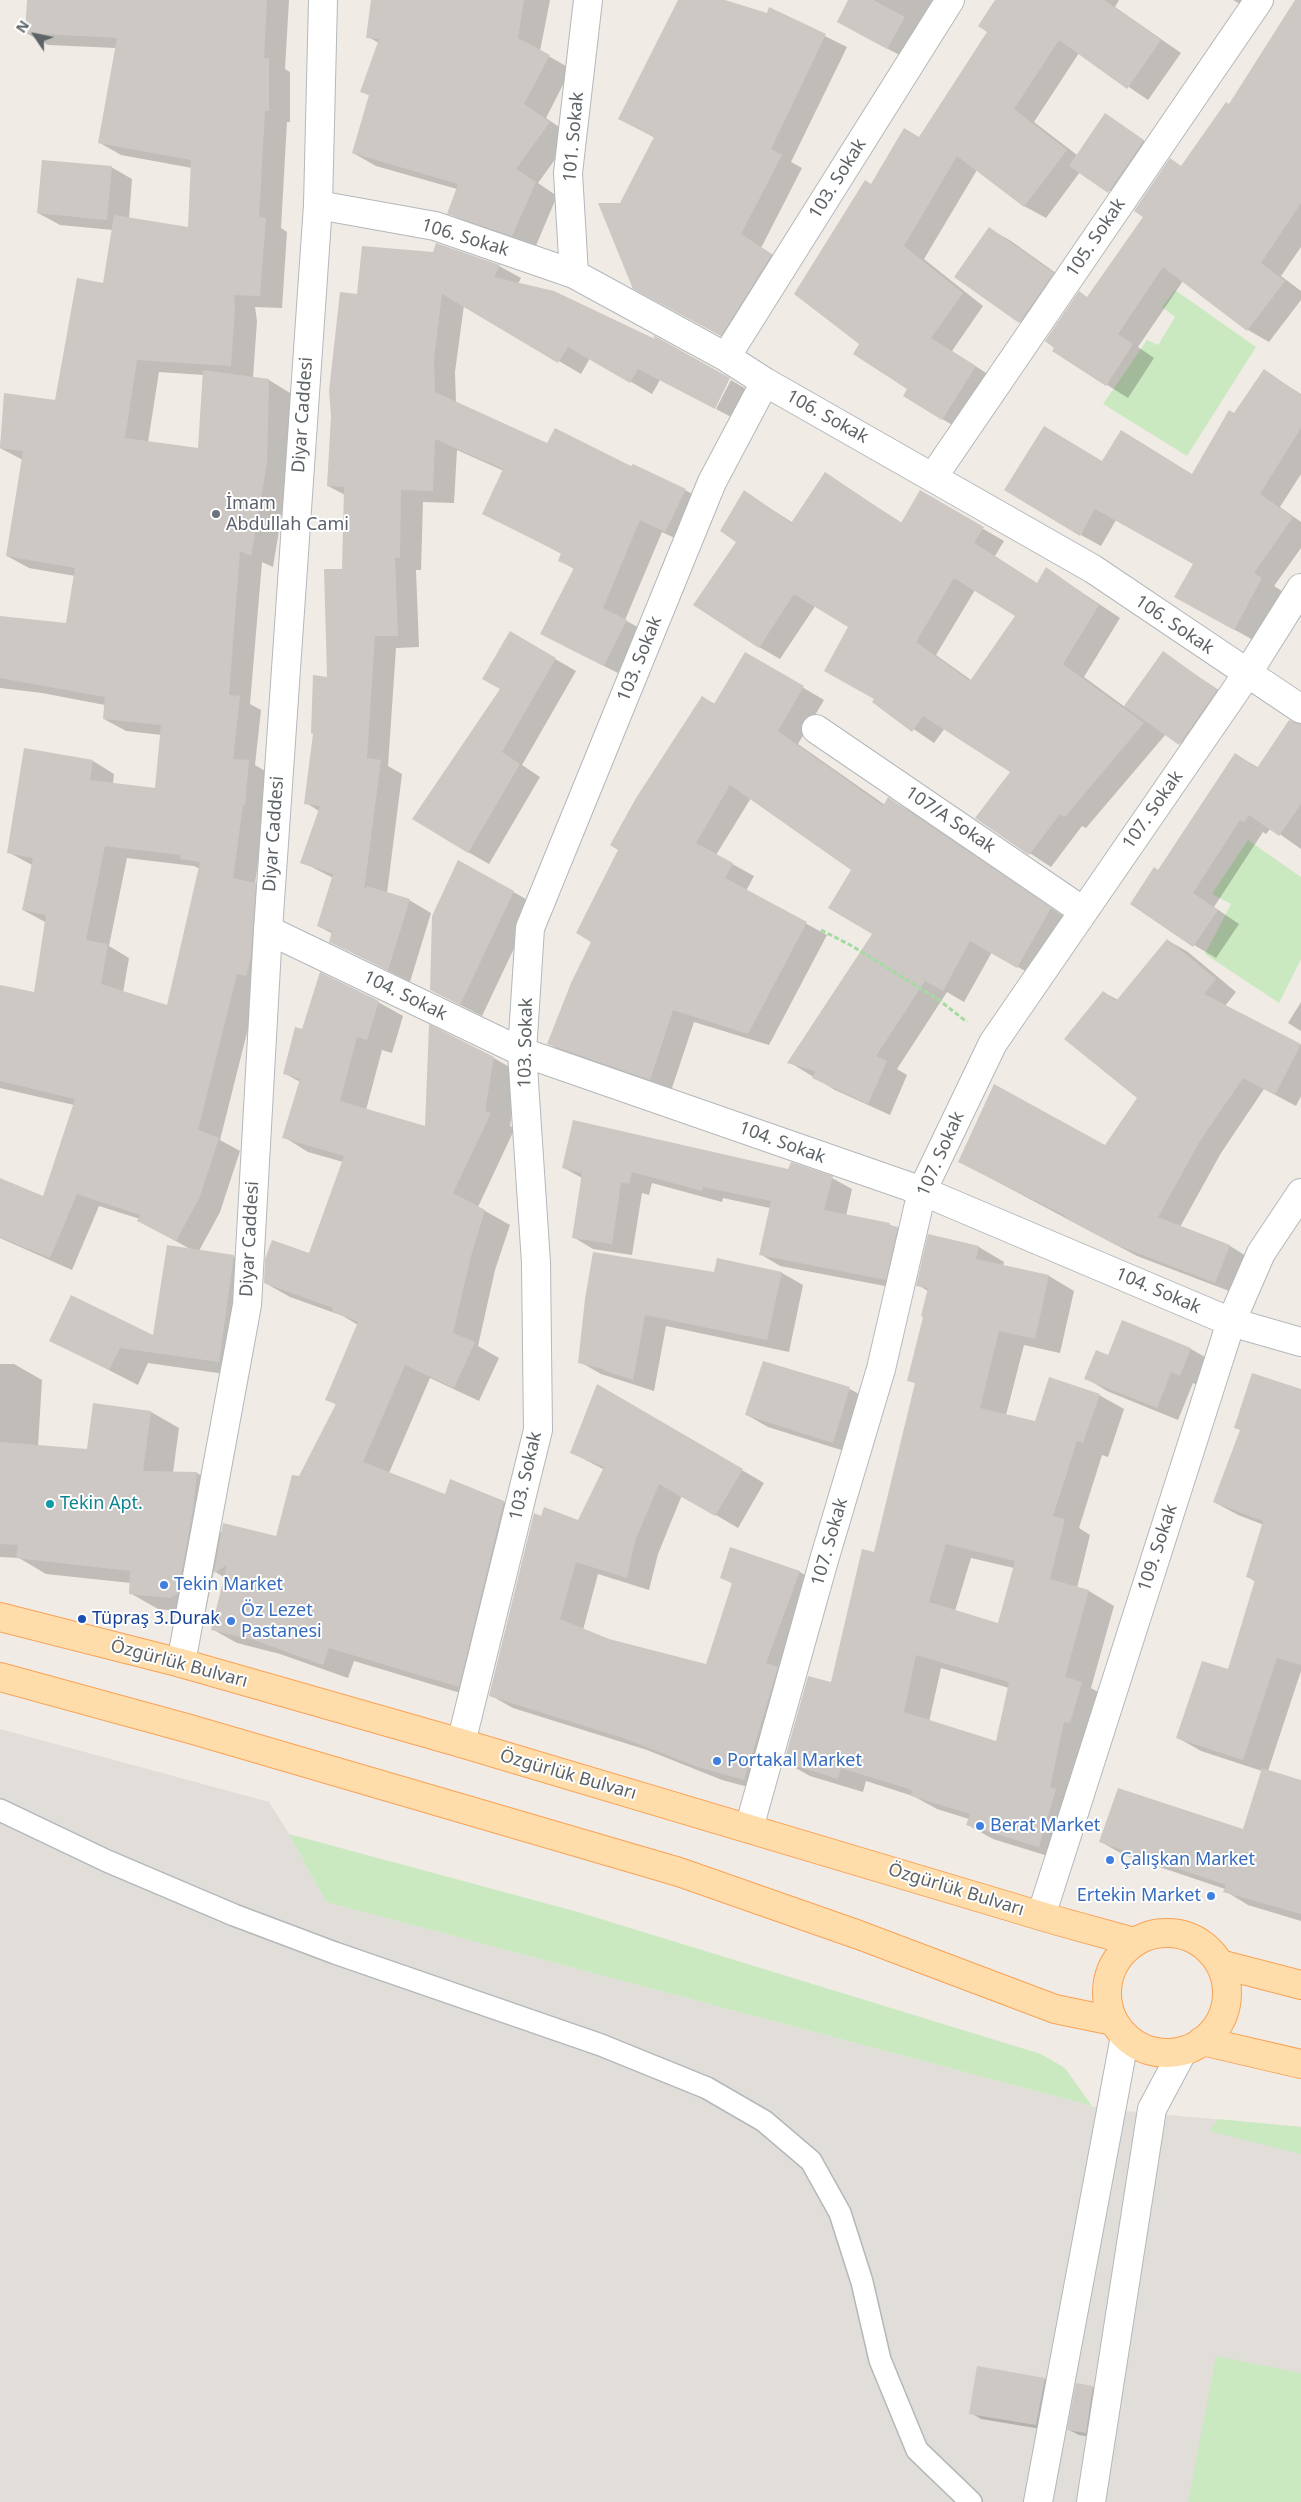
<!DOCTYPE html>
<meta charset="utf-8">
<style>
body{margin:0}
#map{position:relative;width:1301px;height:2502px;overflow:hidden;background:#f0ebe5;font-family:"Noto Sans",sans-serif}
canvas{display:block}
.north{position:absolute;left:10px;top:10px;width:50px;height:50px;-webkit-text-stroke:4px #fff;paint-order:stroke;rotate:304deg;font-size:14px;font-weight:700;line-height:20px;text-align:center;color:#5d6366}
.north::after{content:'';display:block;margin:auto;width:18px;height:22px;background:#5d6366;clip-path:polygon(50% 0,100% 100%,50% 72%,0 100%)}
</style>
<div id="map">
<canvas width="1301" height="2502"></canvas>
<div class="north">N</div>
</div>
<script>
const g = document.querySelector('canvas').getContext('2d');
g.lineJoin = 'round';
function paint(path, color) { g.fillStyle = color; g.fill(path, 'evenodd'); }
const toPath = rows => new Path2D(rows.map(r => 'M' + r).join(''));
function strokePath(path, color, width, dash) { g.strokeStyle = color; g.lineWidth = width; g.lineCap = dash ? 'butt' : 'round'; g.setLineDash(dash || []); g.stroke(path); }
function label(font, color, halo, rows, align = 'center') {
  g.font = font + ' "Noto Sans",sans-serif'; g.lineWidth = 4; g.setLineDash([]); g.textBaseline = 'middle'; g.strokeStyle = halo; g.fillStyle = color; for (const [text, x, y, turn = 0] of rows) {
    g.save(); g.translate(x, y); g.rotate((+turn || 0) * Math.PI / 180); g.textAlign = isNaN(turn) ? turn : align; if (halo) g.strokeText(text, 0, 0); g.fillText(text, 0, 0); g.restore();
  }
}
const industrial = toPath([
 [0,1729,269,1802,289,1834,326,1902,1103,2109,1301,2127,1301,2502,0,2502]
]);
const green = toPath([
 [1175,290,1256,347,1187,456,1103,404,1147,340,1158,345,1175,317,1162,307],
 [1248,840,1301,877,1301,959,1279,1003,1205,954,1231,904,1212,894],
 [289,1834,578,1912,1041,2054,1065,2068,1092,2106,326,1902],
 [1218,2119,1301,2127,1301,2154,1209,2131],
 [1216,2356,1301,2373,1301,2502,1188,2502]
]);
const shadow = toPath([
 [28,0,289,0,285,69,290,72,290,122,287,122,281,228,287,232,282,308,255,307,257,321,253,378,269,380,290,393,288,476,273,567,262,562,250,704,261,710,255,765,270,774,255,884,277,897,259,985,220,1140,240,1151,220,1212,199,1251,233,1256,261,1272,246,1377,148,1363,138,1385,50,1340,154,1337,192,1250,139,1221,140,1219,99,1206,72,1270,0,1238,0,1196,44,1197,74,1105,0,1088,0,986,35,993,45,922,23,910,32,865,8,852,93,761,114,774,113,784,156,789,162,735,126,731,104,719,105,705,42,693,0,688,0,617,67,625,75,576,29,568,7,556,23,460,0,448,5,395,56,401,104,285,113,230,60,225,38,213,111,167,132,179,129,219,190,228,192,168,121,155,100,143,116,48,48,45,26,33],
 [159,372,204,375,199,449,148,442],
 [127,858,194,866,200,869,168,1006,123,993,129,958,109,946],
 [372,0,550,0,540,51,571,69,546,118,572,136,538,183,557,196,535,248,471,226,449,213,457,189,376,166,353,153,370,96,362,91,379,43,368,37],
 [680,0,721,0,767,14,770,9,847,47,791,162,802,168,761,248,793,267,742,347,656,300,620,204,655,138,620,119],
 [850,0,942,0,909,60,860,34],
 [996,0,1119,0,1115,7,1181,53,1148,100,1079,53,1034,122,1077,155,1105,115,1164,154,1130,204,1080,172,1046,218,1024,206,977,170,924,259,983,306,952,351,997,380,963,431,942,419,861,344,872,185,919,138,989,31],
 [1233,0,1250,0,1246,7],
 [1297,0,1301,0,1301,247,1281,276,1301,291,1301,300,1269,342,1248,330,1183,281,1138,347,1154,358,1128,398,1053,351,1182,167,1230,106],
 [990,229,1011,241,1074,286,1041,334,1020,322,956,277],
 [499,266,521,278,518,284,660,380,652,394,590,358,581,374,464,305,455,372,456,403,548,444,632,468,685,490,707,502,687,544,662,532,625,620,648,633,626,677,564,646,574,569,559,560,562,554,483,513,504,471,457,450,454,503,423,502,421,570,416,570,419,647,396,648,388,766,402,774,387,893,409,900,431,913,410,982,330,941,333,934,318,926,333,878,302,862,319,811,306,803,328,679,344,570,345,495,328,486,358,295],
 [1264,371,1301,394,1301,474,1280,507,1301,522,1301,548,1274,586,1282,591,1255,641,1197,609,1194,564,1116,520,1101,546,1081,535,1102,461,1193,475],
 [731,380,751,392,737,420,716,409],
 [825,474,902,523,920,492,1004,541,995,556,1038,584,1047,569,1120,618,1084,677,1125,707,1163,653,1238,703,1201,756,1166,734,1086,828,1082,826,1051,867,976,818,1012,772,945,728,934,743,874,702,876,699,850,626,816,605,780,659,759,647,738,541,745,492,793,523],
 [975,590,1017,615,971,680,936,655],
 [510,633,576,671,522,765,540,777,489,864,468,852,502,689],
 [746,654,824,700,798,744,885,805,889,799,910,811,1072,922,1039,979,992,952,964,1002,947,992,897,1069,907,1075,890,1115,835,1090,789,1062,874,933,852,870,751,798,716,855,754,876,746,891,827,935,769,1045,694,1022,671,1091,570,1056,549,1044,702,697,715,704],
 [1301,730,1301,849,1271,828,1266,834,1263,832,1214,907,1239,924,1216,958,1194,945,1158,871,1235,754,1259,768],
 [459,862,535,904,482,1016,431,990],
 [1167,940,1188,952,1236,992,1225,1006,1301,1045,1301,1096,1296,1106,1264,1089,1221,1153,1180,1227,1230,1246,1251,1259,1237,1294,1137,1256,960,1162,1106,1147,1139,1098,1103,992,1118,1000],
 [378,1002,403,1016,392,1053,382,1050,366,1110,426,1127,494,1058,518,1072,510,1126,515,1128,478,1207,510,1225,495,1270,478,1346,499,1358,479,1401,430,1378,389,1473,446,1496,451,1480,504,1502,529,1516,484,1700,354,1661,348,1678,280,1654,237,1643,212,1629,225,1578,214,1571,206,1609,198,1613,158,1609,130,1593,131,1583,46,1574,19,1558,0,1557,0,1364,14,1364,42,1380,38,1446,88,1451,151,1412,179,1428,173,1473,197,1473,224,1489,220,1532,277,1538,299,1478,337,1405,326,1399,358,1325,343,1316,290,1297,265,1283,309,1254,343,1162,308,1152,284,1137,300,1082,284,1073,303,1031],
 [1301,1002,1301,1031,1288,1023],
 [564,1168,789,1171,832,1178,852,1189,846,1216,889,1224,917,1240,906,1290,780,1266,760,1254,770,1208,723,1198,722,1202,652,1183,649,1195,642,1193,632,1255,593,1249,573,1237,582,1178],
 [929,1236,979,1247,1004,1262,1003,1266,1049,1276,1074,1291,1060,1353,1024,1345,1006,1415,1035,1423,1099,1395,1124,1409,1108,1457,1102,1455,1079,1528,1090,1535,1077,1588,1089,1591,1114,1606,1091,1688,1107,1697,1064,1861,993,1839,968,1825,969,1819,937,1809,913,1796,866,1781,863,1792,810,1776,785,1762,832,1684,875,1554,916,1384,909,1380,925,1317,928,1291,918,1285],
 [971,1558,1014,1568,998,1624,955,1611],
 [941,1668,1009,1688,997,1743,929,1722],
 [718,1259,782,1273,803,1285,789,1352,666,1326,654,1391,601,1374,580,1362,586,1299,714,1274],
 [1191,1349,1212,1361,1201,1387,1193,1383,1178,1420,1107,1391,1086,1378,1108,1356],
 [598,1386,764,1483,738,1528,682,1495,658,1554,649,1590,598,1574,583,1630,608,1640,707,1665,733,1584,722,1578,731,1548,800,1572,822,1585,767,1792,722,1780,647,1750,513,1708,490,1695,542,1517,579,1522,605,1470,572,1453],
 [850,1389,871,1401,854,1454,768,1427,747,1415],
 [1301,1392,1301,1671,1268,1771,1301,1782,1301,1921,1248,1905,1225,1891,1225,1889,1124,1855,1101,1842,1244,1830,1262,1771,1201,1751,1178,1738,1228,1671,1256,1582,1248,1577,1264,1525,1238,1515,1214,1502],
 [978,2368,1045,2379,1055,2385,1047,2430,981,2419,971,2413],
 [1093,2387,1103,2393,1096,2438,1079,2435,1069,2430]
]);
const building = toPath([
 [27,0,267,0,264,58,269,58,269,111,265,111,259,217,266,218,260,296,234,295,235,307,231,366,137,360,125,438,198,448,203,370,269,379,267,463,251,556,240,551,229,695,240,696,233,759,249,760,245,805,243,805,233,878,256,883,251,956,246,976,237,974,198,1130,219,1138,199,1199,176,1241,137,1221,140,1215,77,1194,50,1258,0,1237,0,1178,43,1196,75,1099,0,1081,0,985,34,992,46,915,22,910,33,858,7,853,24,748,93,760,90,780,155,788,161,725,103,719,105,697,0,678,0,616,66,623,75,568,6,556,23,451,0,448,4,393,55,400,77,278,103,283,114,215,188,227,191,160,98,143,117,38,25,33],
 [105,846,181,855,180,859,200,862,167,1005,101,984,108,944,86,940],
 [371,0,524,0,518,38,550,55,524,104,550,122,516,169,536,182,512,236,447,214,458,184,352,153,369,95,360,92,379,39,366,38],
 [678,0,725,0,767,13,769,7,826,34,771,149,782,155,741,234,772,254,721,336,633,289,598,203,620,203,654,137,618,119],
 [848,0,873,0,905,17,887,49,837,22],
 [995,0,1104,0,1161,40,1127,89,1059,40,1014,109,1067,150,1024,207,957,156,904,246,963,293,931,338,976,366,942,420,903,396,907,389,853,354,859,344,794,294,865,180,871,184,904,128,919,137,987,32,978,26],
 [1295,0,1301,0,1301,203,1261,263,1285,281,1247,331,1163,267,1118,334,1133,344,1106,386,1052,351,1054,348,1045,341,1079,291,1087,297,1143,217,1134,211,1170,158,1181,166,1226,102,1229,104],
 [1105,113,1144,140,1108,193,1069,166],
 [42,160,112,166,107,220,37,213],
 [989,227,1054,273,1019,323,954,277],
 [436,243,500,265,494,277,554,291,655,339,653,335,730,378,715,409,638,369,630,383,568,347,558,363,442,294,434,359,435,392,547,443,555,428,631,466,633,464,686,489,665,532,640,520,603,608,627,620,604,666,540,634,574,568,558,561,561,553,482,514,503,469,435,439,433,491,401,490,400,558,395,558,398,636,375,636,367,758,381,760,364,890,367,886,410,899,388,970,329,942,332,931,317,926,333,874,300,863,320,806,304,804,313,734,311,733,313,675,327,677,324,569,342,569,344,487,327,486,331,416,329,391,340,292,357,294,362,246,433,252],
 [1264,369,1301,395,1301,428,1260,494,1293,517,1254,573,1262,578,1234,630,1174,597,1193,564,1095,509,1080,536,1004,490,1044,426,1102,461,1121,430,1192,474,1229,410,1234,413],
 [825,472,901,523,920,490,984,527,974,543,1037,583,1046,567,1099,605,1063,664,1144,723,1065,817,1060,814,1029,855,975,818,1010,772,923,716,912,732,872,702,874,699,824,671,848,627,794,594,759,648,693,605,736,542,720,531,744,490,791,523],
 [954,578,1015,616,970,681,916,642],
 [510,631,556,658,502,752,520,764,468,853,412,819,500,689,482,679],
 [1163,651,1217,690,1179,745,1124,706],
 [745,652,804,686,778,731,883,806,888,797,1051,908,1017,968,970,941,943,991,925,981,876,1056,887,1061,868,1104,812,1078,815,1071,787,1063,872,934,828,908,851,870,730,785,696,843,733,863,725,878,807,922,748,1034,673,1010,650,1080,547,1044,571,983,591,942,576,933,618,850,610,845,636,798,702,696,714,704],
 [1289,720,1301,724,1301,804,1279,836,1249,815,1244,822,1240,820,1193,893,1218,910,1193,947,1130,904,1154,867,1158,870,1235,753,1257,768],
 [458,860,514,891,460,1005,430,990,432,916],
 [1167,939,1216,979,1204,994,1301,1044,1275,1095,1243,1078,1200,1141,1158,1217,1230,1245,1215,1283,1114,1244,1065,1218,1066,1216,958,1162,994,1084,1105,1145,1137,1098,1064,1039,1103,991,1116,1001],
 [320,972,379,1001,367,1040,357,1037,340,1101,425,1126,429,1024,494,1057,485,1111,491,1113,453,1193,485,1210,471,1256,453,1333,475,1342,454,1388,405,1365,363,1462,445,1494,450,1479,504,1501,459,1687,329,1648,323,1665,254,1640,211,1630,227,1565,214,1573,223,1523,276,1536,292,1475,299,1476,336,1404,325,1400,358,1322,332,1311,333,1308,264,1283,265,1259,272,1240,309,1253,344,1156,282,1138,300,1079,283,1074,295,1027,302,1029],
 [573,1120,788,1169,791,1162,833,1176,824,1210,890,1223,889,1225,898,1227,886,1280,759,1255,771,1201,703,1187,702,1191,632,1172,629,1184,621,1182,612,1244,572,1238,582,1173,562,1168],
 [928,1234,979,1246,976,1259,1049,1275,1035,1339,999,1331,980,1408,1035,1421,1049,1377,1100,1394,1083,1443,1077,1441,1053,1516,1065,1519,1050,1579,1089,1590,1065,1677,1082,1682,1070,1723,1064,1722,1050,1787,1056,1789,1039,1847,966,1825,970,1814,911,1796,912,1790,841,1768,838,1779,784,1762,808,1676,831,1682,862,1549,874,1552,915,1383,907,1381,923,1317,921,1316,928,1288,916,1286],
 [946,1544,1015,1561,998,1623,929,1602],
 [916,1655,1009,1682,996,1741,904,1712],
 [167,1245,234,1255,219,1362,120,1348,109,1370,49,1341,71,1295,153,1335],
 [593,1252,714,1272,717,1258,782,1272,767,1340,645,1315,633,1380,603,1370,603,1369,578,1363,585,1299],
 [1122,1320,1191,1348,1180,1376,1171,1372,1157,1408,1084,1379,1096,1350,1108,1355],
 [763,1361,850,1387,833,1443,745,1415],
 [1252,1373,1301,1389,1301,1665,1277,1658,1243,1760,1176,1738,1202,1661,1228,1669,1255,1580,1246,1577,1263,1521,1213,1502,1240,1430,1234,1428],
 [597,1384,743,1469,715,1516,659,1484,635,1541,627,1578,576,1562,560,1619,609,1639,706,1664,732,1583,720,1578,730,1547,800,1571,766,1663,778,1667,744,1780,698,1767,623,1738,489,1696,534,1513,541,1516,544,1507,578,1520,604,1467,570,1453],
 [93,1403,151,1411,143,1471,197,1472,193,1509,178,1593,170,1598,129,1594,130,1571,16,1558,18,1545,0,1544,0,1442,87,1449],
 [1262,1768,1301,1780,1301,1914,1223,1892,1226,1885,1099,1842,1118,1788,1243,1829],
 [977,2366,1045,2378,1036,2425,969,2414],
 [1076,2383,1093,2386,1086,2433,1067,2430]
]);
const path = toPath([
 [821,930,852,946,939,1000,967,1022]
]);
const service = toPath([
 [0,1810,107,1861,234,1915,335,1953,601,2045,707,2088,764,2121,811,2161,840,2213,862,2282,880,2360,917,2450,971,2502]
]);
const minor = toPath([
 [318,205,435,226,574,274,726,357,765,382,1093,569,1301,709],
 [574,274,568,173,588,0],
 [726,357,950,0],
 [933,477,1259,0],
 [816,729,1083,911],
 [268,930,522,1052,922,1191,1231,1322,1301,1342],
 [461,1743,538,1430,536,1263,522,1052,530,928,712,482,765,382],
 [749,1828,824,1560,881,1369,922,1191,993,1043,1247,674,1301,588],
 [1038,2502,1125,2036],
 [1091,2502,1152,2109,1183,2051]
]);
const tertiary = toPath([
 [181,1663,247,1305,268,930,318,205,323,0],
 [1041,1916,1231,1322,1261,1253,1301,1193]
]);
const primary = toPath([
 [0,1617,181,1663,461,1743,1058,1921,1134,1942],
 [0,1677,190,1729,679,1872,859,1935,1055,2009,1113,2021],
 '1107 1993a60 60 0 1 1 120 0a60 60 0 1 1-120 0Z',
 [1220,1964,1301,1985],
 [1202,2041,1301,2064]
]);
const markers = [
 [216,514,5,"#6b7280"],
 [50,1504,5,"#0f9aa8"],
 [164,1585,5,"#3f7fe0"],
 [82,1619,5,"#1a4fb4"],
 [231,1621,5,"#3f7fe0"],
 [717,1761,5,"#3f7fe0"],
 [980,1826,5,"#3f7fe0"],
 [1110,1860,5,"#3f7fe0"],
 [1211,1896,5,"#3f7fe0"]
];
const streetNames = [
 ["101. Sokak",574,137,-85],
 ["103. Sokak",838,179,-58],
 ["106. Sokak",465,238,17],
 ["105. Sokak",1096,238,-56],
 ["Diyar Caddesi",303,415,-86],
 ["106. Sokak",827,417,29],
 ["106. Sokak",1174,625,34],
 ["103. Sokak",640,659,-68],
 ["107. Sokak",1153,810,-55],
 ["107/A Sokak",950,820,34],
 ["Diyar Caddesi",274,834,-86],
 ["104. Sokak",405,996,26],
 ["103. Sokak",526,1043,-89],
 ["104. Sokak",782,1143,20],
 ["107. Sokak",941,1154,-66],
 ["Diyar Caddesi",250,1239,-87],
 ["104. Sokak",1158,1291,23],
 ["103. Sokak",526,1476,-77],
 ["107. Sokak",830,1542,-74],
 ["109. Sokak",1158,1548,-72],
 ["Özgürlük Bulvarı",179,1664,15],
 ["Özgürlük Bulvarı",568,1775,16],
 ["Özgürlük Bulvarı",956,1890,17]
];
const worshipNames = [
 ["İmam",226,504],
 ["Abdullah Cami",226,525]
];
const cultureNames = [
 ["Tekin Apt.",60,1504]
];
const shopNames = [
 ["Tekin Market",174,1585],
 ["Öz Lezet",241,1611],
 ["Pastanesi",241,1632],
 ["Portakal Market",727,1761],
 ["Berat Market",990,1826],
 ["Çalışkan Market",1120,1860],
 ["Ertekin Market",1201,1896,"right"]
];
const transitNames = [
 ["Tüpraş 3.Durak",92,1619]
];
paint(industrial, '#e1ddd9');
paint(green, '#cbe9c1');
paint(shadow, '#0003');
paint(building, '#cdc8c4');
strokePath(service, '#b3b8bb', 24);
strokePath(minor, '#b3b8bb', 30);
strokePath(tertiary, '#b3b8bb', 30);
strokePath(primary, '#f9a255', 30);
strokePath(path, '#a3dba3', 3, [5, 2.5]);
strokePath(service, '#fff', 21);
strokePath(minor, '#fff', 28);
strokePath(tertiary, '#fff', 28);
strokePath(primary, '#ffddab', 28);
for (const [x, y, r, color] of markers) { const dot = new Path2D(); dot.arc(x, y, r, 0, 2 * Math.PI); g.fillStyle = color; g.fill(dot); strokePath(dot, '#fff', 2); }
label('18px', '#5d6366', '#fff', streetNames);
label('18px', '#5b616d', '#fff', worshipNames, 'left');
label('18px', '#0d838f', '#fff', cultureNames, 'left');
label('18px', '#366cbe', '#fff', shopNames, 'left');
label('18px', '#164399', '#fff', transitNames, 'left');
</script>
